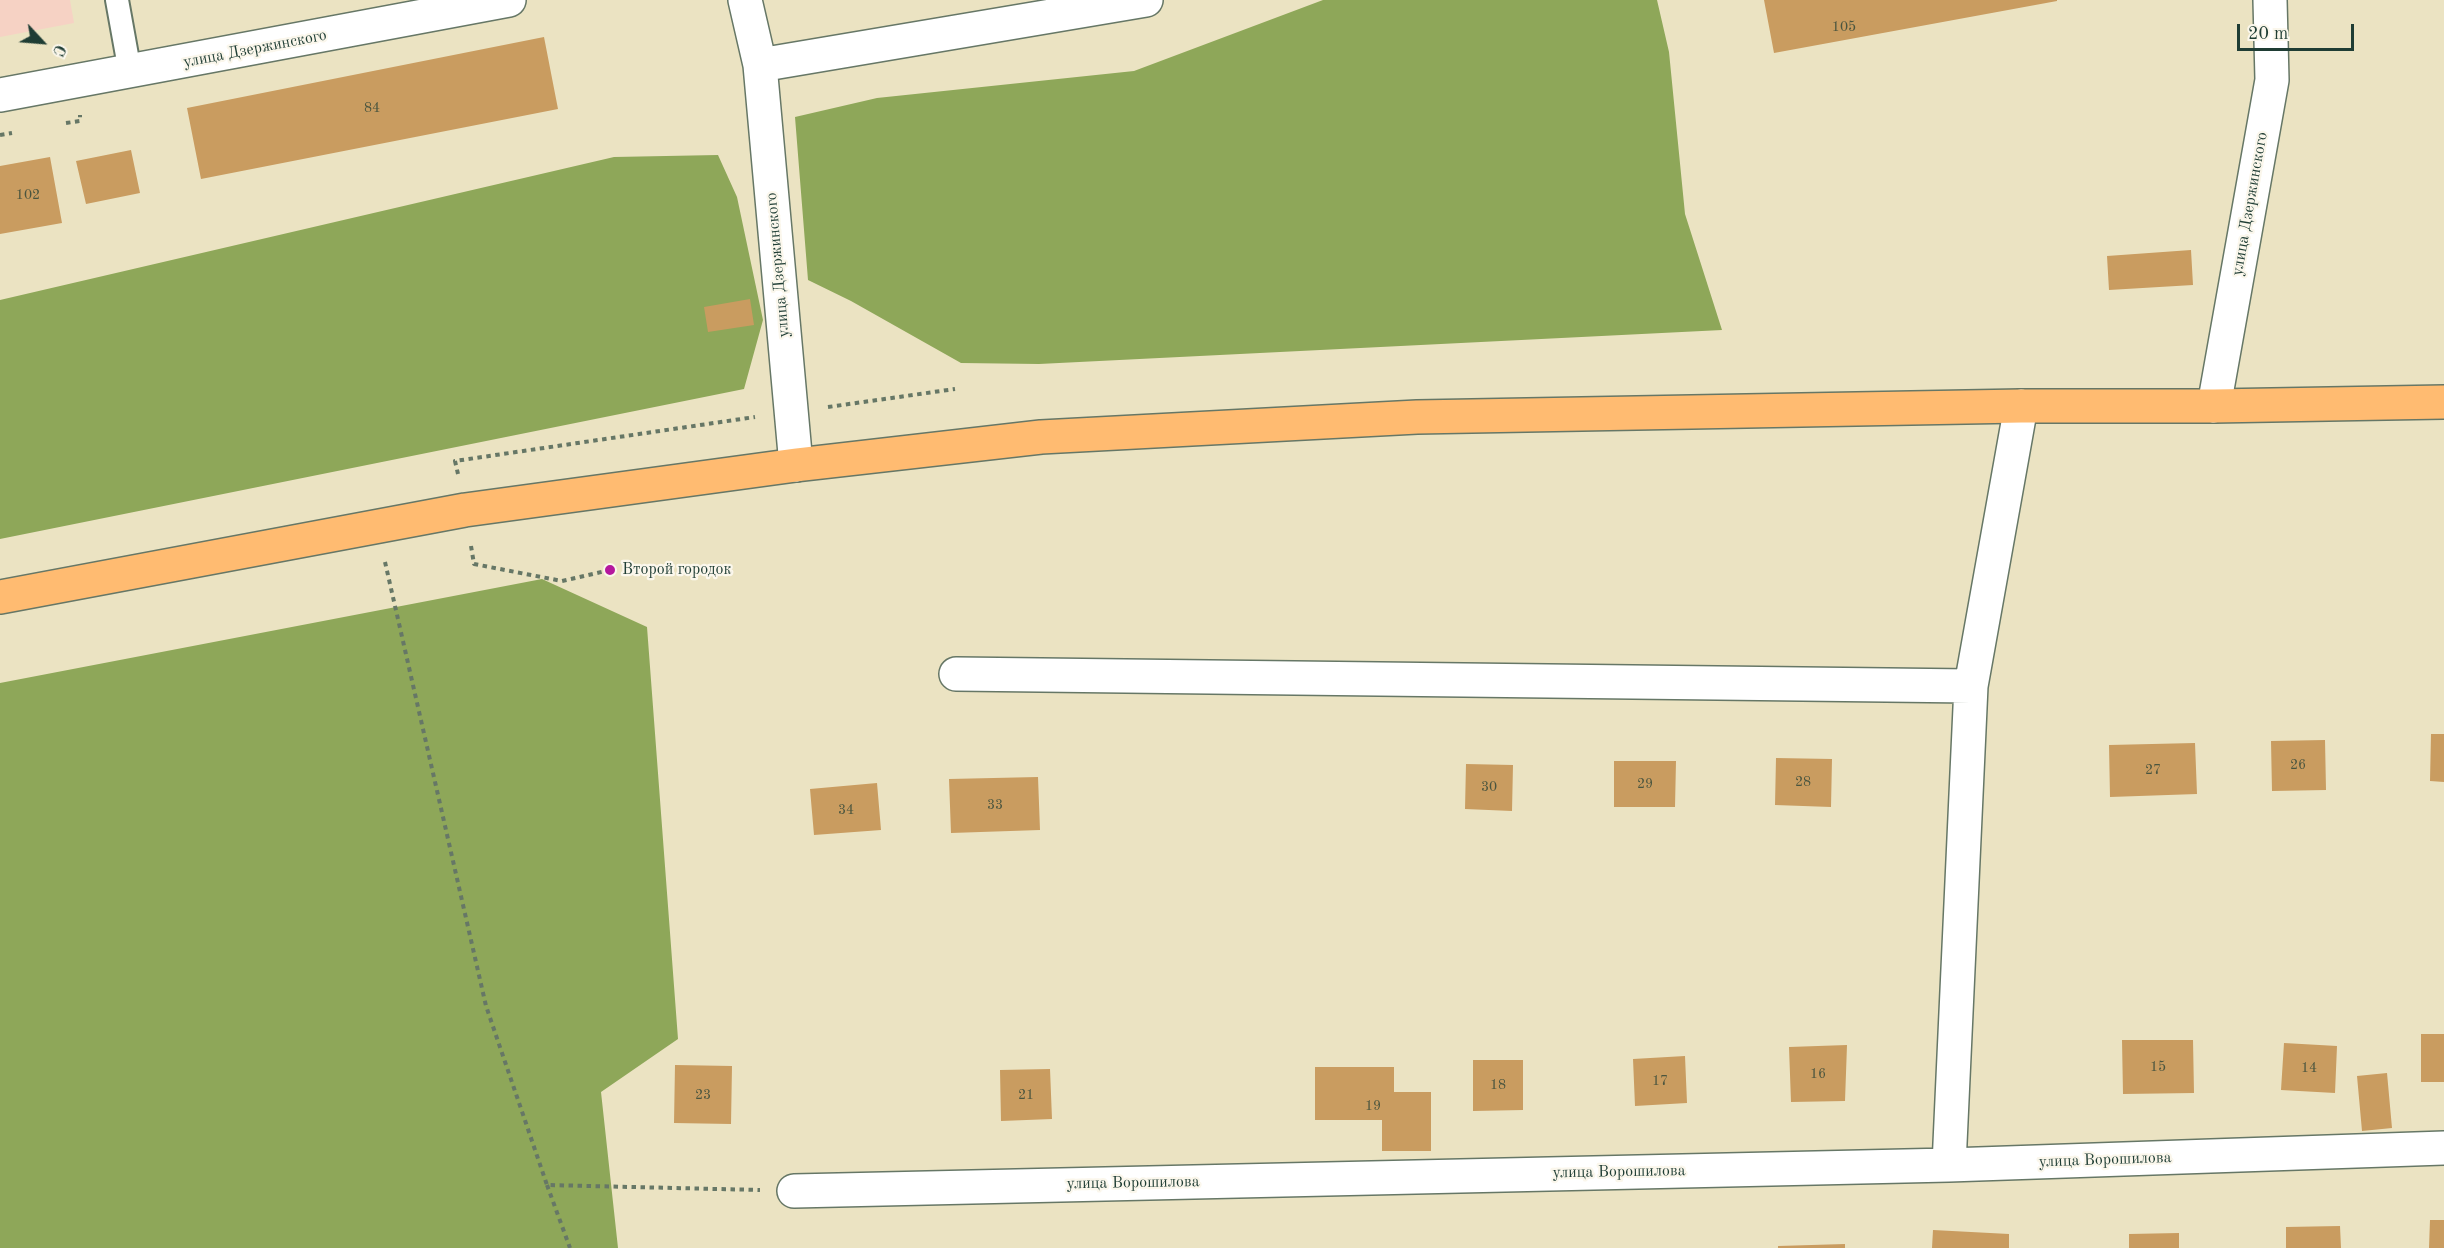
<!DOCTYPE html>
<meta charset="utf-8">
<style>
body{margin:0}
#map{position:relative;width:2444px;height:1248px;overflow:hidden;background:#ebe3c2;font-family:"Old Standard TT",serif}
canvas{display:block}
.north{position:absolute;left:12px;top:12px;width:60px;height:60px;-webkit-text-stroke:4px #fbf7ec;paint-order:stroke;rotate:116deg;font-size:16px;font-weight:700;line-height:24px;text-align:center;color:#1f3d34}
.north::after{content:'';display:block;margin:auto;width:21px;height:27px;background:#1f3d34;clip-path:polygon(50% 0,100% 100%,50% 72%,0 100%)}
.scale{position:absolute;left:2237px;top:24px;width:117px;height:27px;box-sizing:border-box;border:3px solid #1f3d34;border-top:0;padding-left:8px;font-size:18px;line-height:21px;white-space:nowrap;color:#1f3d34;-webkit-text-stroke:4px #fbf7ec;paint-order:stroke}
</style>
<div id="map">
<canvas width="2444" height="1248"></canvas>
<div class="north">С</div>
<div class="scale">20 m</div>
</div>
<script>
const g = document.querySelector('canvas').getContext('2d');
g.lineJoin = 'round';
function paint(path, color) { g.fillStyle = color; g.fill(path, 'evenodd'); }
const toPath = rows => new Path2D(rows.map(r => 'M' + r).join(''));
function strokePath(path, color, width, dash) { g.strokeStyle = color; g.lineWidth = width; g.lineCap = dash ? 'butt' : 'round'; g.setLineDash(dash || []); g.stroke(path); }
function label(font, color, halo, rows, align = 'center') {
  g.font = font + ' "Old Standard TT",serif'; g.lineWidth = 4.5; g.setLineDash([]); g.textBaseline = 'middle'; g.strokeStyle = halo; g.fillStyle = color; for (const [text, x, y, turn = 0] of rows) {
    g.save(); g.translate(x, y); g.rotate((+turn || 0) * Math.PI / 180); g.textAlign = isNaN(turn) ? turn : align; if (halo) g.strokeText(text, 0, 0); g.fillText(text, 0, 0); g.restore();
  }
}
const built = toPath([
 [0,0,70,0,74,23,0,37]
]);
const forest = toPath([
 [1323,0,1657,0,1669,52,1685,214,1722,330,1039,364,961,363,851,301,808,280,795,117,877,98,1134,71],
 [718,155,737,197,763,320,744,389,0,539,0,300,614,157],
 [542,579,647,627,678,1039,601,1092,618,1248,0,1248,0,683]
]);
const building = toPath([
 [1764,0,2057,0,2057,1,1774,53],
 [544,37,558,109,201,179,187,108],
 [131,150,140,193,86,204,76,161],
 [50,157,62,223,0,234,0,166],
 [2191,250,2193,285,2109,290,2107,256],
 [750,299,754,325,708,332,704,307],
 [2431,734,2444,734,2444,782,2430,781],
 [2325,740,2326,790,2272,791,2271,741],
 [2195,743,2197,794,2110,797,2109,745],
 [1776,758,1832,759,1831,807,1775,805],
 [1614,761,1676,761,1675,807,1614,807],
 [1466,764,1513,765,1512,811,1465,809],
 [1038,777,1040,830,951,833,949,779],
 [877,783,881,830,814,835,810,789],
 [2421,1034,2444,1034,2444,1082,2421,1082],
 [2122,1040,2193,1040,2194,1093,2123,1094],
 [2284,1043,2337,1046,2335,1093,2281,1090],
 [1847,1045,1845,1101,1791,1102,1789,1047],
 [1685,1056,1687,1103,1635,1106,1633,1059],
 [1473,1060,1523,1060,1523,1110,1473,1111],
 [675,1065,732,1066,731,1124,674,1123],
 [1315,1067,1394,1067,1394,1092,1431,1092,1431,1151,1382,1151,1382,1120,1315,1120],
 [1050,1069,1052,1119,1001,1121,1000,1070],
 [2387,1073,2392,1128,2362,1131,2357,1076],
 [2430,1220,2444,1220,2444,1248,2429,1248],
 [2340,1226,2341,1248,2286,1248,2286,1227],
 [1933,1230,2009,1234,2009,1248,1932,1248],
 [2179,1233,2179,1248,2129,1248,2129,1234],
 [1845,1244,1845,1248,1778,1248,1778,1246]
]);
const path = toPath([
 [66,123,80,121,80,115],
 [0,135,12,133],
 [828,407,955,389],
 [458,474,455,461,755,417],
 [471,546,474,564,562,581,610,570],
 [385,562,486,1006,547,1185,760,1190],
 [547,1185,570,1248]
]);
const lane = toPath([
 [117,0,130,72]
]);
const street = toPath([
 [745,0,760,65,796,465],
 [760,65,1146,0],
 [0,95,509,0],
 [2214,406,2272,80,2270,0],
 [956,674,1971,686],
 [1949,1165,1971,686,2021,406],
 [794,1191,1949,1165,2444,1148]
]);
const primary = toPath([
 [0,597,465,510,796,465,1041,437,1417,417,2021,406,2214,406,2444,402]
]);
const markers = [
 [610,570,6,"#b5179e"]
];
const numberNames = [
 ["105",1844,27],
 ["84",372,108],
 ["102",28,195],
 ["26",2298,765],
 ["27",2153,770],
 ["28",1803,782],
 ["29",1645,784],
 ["30",1489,787],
 ["33",995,805],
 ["34",846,810],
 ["15",2158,1067],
 ["14",2309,1068],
 ["16",1818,1074],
 ["17",1660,1081],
 ["18",1498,1085],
 ["23",703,1095],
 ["21",1026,1095],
 ["19",1373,1106]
];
const streetNames = [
 ["улица Дзержинского",255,49,-11],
 ["улица Дзержинского",2250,204,-80],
 ["улица Дзержинского",778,265,-95],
 ["улица Ворошилова",2105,1160,-2],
 ["улица Ворошилова",1619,1172,-1],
 ["улица Ворошилова",1133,1183,-1]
];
const poiNames = [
 ["Второй городок",622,570]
];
paint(built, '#f6d2c4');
paint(forest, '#8ea759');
paint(building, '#c99c60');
strokePath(lane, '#676', 26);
strokePath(street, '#676', 36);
strokePath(primary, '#676', 36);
strokePath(path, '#676', 4, [4.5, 4.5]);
strokePath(lane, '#fff', 22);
strokePath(street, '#fff', 33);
strokePath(primary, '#ffbb71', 33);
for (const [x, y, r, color] of markers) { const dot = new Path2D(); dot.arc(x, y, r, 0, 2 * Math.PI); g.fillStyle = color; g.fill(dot); strokePath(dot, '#fbf7ec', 2); }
label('14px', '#4a553f', null, numberNames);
label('16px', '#1f3d34', '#fbf7ec', streetNames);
label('16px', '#1f3d34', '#fbf7ec', poiNames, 'left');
</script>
